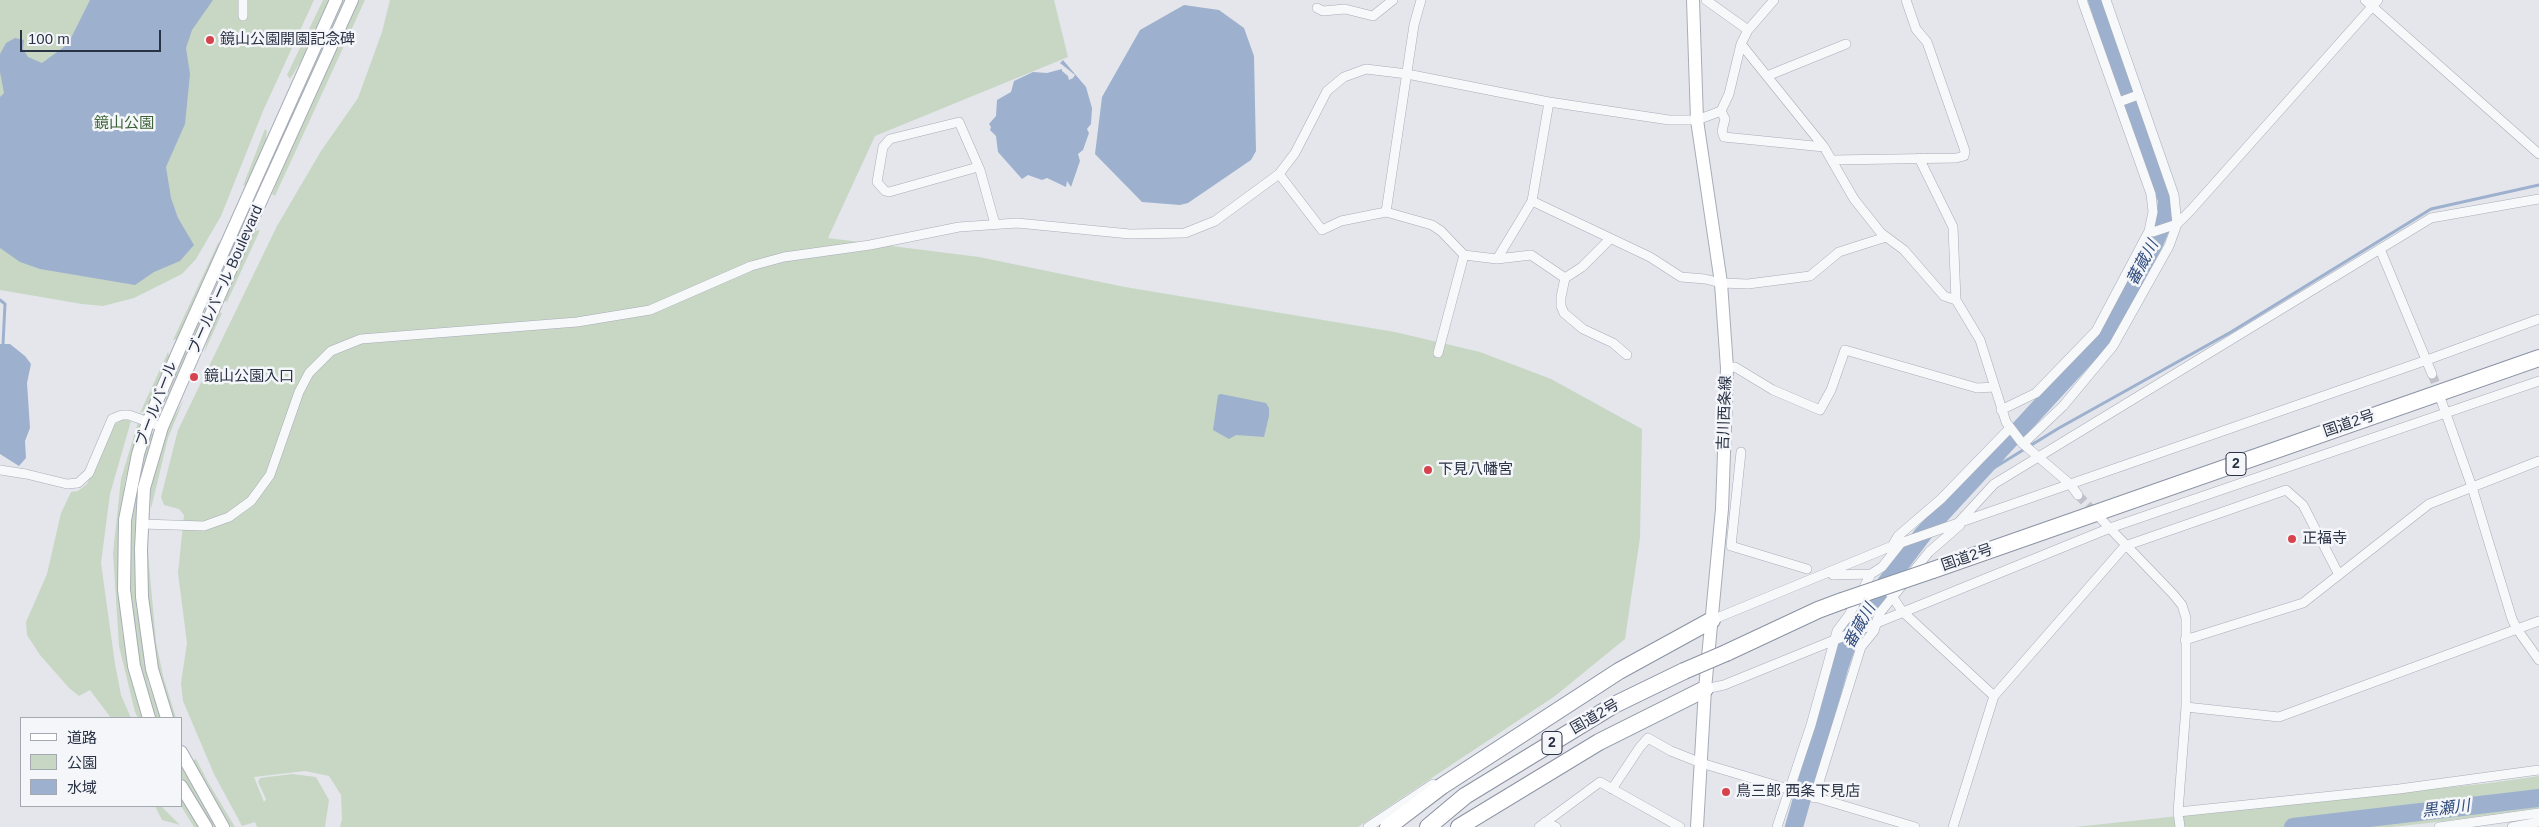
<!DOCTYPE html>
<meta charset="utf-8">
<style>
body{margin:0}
#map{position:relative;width:2539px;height:827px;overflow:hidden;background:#e4e6ec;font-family:Arial,"Noto Sans JP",sans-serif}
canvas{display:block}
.legend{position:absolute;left:20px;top:717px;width:162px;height:90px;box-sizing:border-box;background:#f4f6f9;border:1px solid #a3a8b1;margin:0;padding:6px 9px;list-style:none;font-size:15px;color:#2a3246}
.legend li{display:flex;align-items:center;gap:10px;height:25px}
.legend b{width:25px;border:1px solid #a3a8b1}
.scale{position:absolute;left:20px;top:30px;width:141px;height:22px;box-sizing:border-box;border:2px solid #2a3246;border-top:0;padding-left:6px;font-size:15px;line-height:18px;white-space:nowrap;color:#2a3246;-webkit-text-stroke:4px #f4f6f9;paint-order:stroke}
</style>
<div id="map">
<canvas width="2539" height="827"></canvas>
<ul class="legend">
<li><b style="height:6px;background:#fff"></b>道路</li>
<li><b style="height:14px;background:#c7d7c4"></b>公園</li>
<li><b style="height:14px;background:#9db1ce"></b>水域</li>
</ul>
<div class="scale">100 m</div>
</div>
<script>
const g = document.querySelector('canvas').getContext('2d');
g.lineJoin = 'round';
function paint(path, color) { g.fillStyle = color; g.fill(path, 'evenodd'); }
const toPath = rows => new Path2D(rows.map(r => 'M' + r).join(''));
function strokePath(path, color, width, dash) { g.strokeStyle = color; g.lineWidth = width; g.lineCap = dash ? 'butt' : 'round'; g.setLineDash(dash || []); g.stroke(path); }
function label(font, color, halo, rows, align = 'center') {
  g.font = font + ' Arial,"Noto Sans JP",sans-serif'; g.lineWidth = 5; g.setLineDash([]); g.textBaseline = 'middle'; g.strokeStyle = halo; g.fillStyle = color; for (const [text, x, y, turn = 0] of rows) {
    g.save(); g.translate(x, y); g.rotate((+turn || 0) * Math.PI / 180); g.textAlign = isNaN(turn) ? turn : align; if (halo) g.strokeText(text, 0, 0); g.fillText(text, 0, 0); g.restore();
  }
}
const green = toPath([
 [0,0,314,0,263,111,221,216,196,259,182,274,134,298,103,306,82,304,0,290],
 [323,0,330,0,303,58,290,79,287,75],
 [341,0,347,0,295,115,277,144],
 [359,0,365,0,275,196,272,194,283,166],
 [390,0,1054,0,1068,57,875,136,828,238,979,257,1125,287,1395,332,1480,352,1551,379,1642,429,1640,538,1625,639,1555,696,1358,827,340,827,342,819,341,795,329,776,305,771,254,777,264,802,266,799,258,782,260,778,292,774,316,777,329,800,325,827,257,827,255,822,242,826,214,774,183,701,181,683,187,643,178,573,184,515,179,509,164,505,161,497,178,430,277,226,321,151,358,98,382,32],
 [265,129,267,131,265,145,246,185,243,186],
 [260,230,227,302,224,301,252,236,255,231],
 [219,241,218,250,178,339,173,340],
 [216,292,162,414,160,414,195,327],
 [219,312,222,313,204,353,210,331],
 [168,352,169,356,146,410,140,413],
 [184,399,168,438,151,509,150,491,167,429],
 [123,419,131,421,110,494,101,563,115,664,121,695,131,718,111,718,90,690,79,696,69,688,40,655,27,635,26,622,47,574,61,513,71,492,78,491,87,484,111,427],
 [138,422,141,427,125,481,118,566,122,631,131,678,142,718,138,718,135,712,119,646,113,553,121,479],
 [151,432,154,434,138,502,135,547,136,604,148,682,161,718,156,718,138,661,131,611,130,526,141,462],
 [147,542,156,642,163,676,176,718,172,718,159,679,150,632,145,561],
 [196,759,208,782,235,827,231,827,204,784,192,761],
 [181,765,217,827,210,827,181,776],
 [2539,776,2539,808,2429,823,2391,827,2075,827,2490,783],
 [181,799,200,827,194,827,181,806],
 [155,806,161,806,180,825,162,820]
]);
const water = toPath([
 [90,0,213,0,192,30,186,48,190,74,185,124,166,167,171,198,178,218,194,245,180,261,154,272,135,285,40,269,20,262,0,248,0,97,4,93,0,72,0,54,6,43,15,38,24,40,23,49,28,57,42,63,68,44],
 [1184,5,1219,10,1244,28,1254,56,1256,151,1251,160,1188,203,1180,205,1142,202,1095,154,1102,97,1140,30],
 [1063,60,1086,87,1092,108,1091,124,1087,129,1089,133,1083,150,1078,154,1080,161,1071,187,1067,181,1066,187,1047,178,1042,180,1028,175,1022,179,998,152,996,136,990,130,991,127,989,124,996,116,997,100,1011,92,1014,81,1033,72,1047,73,1062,69,1062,71,1068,76,1069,80,1073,78,1075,75,1060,63],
 [0,344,10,344,25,356,31,364,27,383,30,428,25,441,26,458,19,466,0,454],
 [1221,394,1266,403,1269,408,1269,416,1264,437,1236,435,1229,439,1213,430,1218,395]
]);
const stream = toPath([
 [0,300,5,304,3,344],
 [1971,482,2059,428,2231,332,2431,209,2539,185]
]);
const river = toPath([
 [1794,827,1840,665,1849,639,1865,611,1923,534,2096,346,2107,331,2154,244,2165,218,2167,200,2143,138,2097,0],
 [2293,827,2539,798]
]);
const streetTunnel = toPath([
 [2432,374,2440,395],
 [2078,495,2097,515]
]);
const street = toPath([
 [243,0,243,16],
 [1706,0,1748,30],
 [2365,0,2539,154],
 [1317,8,1323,11,1345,9,1373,16,1393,0],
 [1741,44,1824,147,1854,199,1881,233,1904,250,1944,296,1956,300,1980,340,2006,422,2022,443,2070,484,2078,495],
 [1767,76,1846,44],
 [2119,102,2138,95],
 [1721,111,1725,119,1722,131,1724,137,1824,147],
 [1919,158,1953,227,1956,300],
 [1833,160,1956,158,1964,156,1965,151,1927,42,1916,29,1906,0],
 [978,167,889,192,885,191,877,182,883,147,890,139,959,122,980,170,995,224],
 [1279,174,1322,230,1341,221,1386,212,1432,225,1441,231,1464,255,1497,259,1531,255,1565,278,1582,267,1610,239],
 [1532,201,1650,257,1681,277,1705,279,1721,283,1748,284,1810,276,1839,252,1886,237],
 [1386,212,1414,25,1421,0],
 [2149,231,2153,232,2177,224,2191,210,2378,0],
 [2380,249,2432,374],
 [1497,259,1532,201,1549,102],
 [1565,278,1561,297,1561,306,1564,313,1583,329,1613,343,1627,355],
 [1438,353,1464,255],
 [1727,368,1735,367,1773,390,1820,410,1831,390,1845,350,1977,388,1995,387],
 [2440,397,2472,487,2512,619,2517,629,2539,660],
 [2001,410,2036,393,2096,331,2149,231,2153,212,2151,194,2082,0],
 [2023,444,2063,406,2113,346,2169,246,2177,224,2174,195,2106,0],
 [1741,452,1731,546,1807,569],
 [0,470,26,474,67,484,78,483,89,473,112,419,122,415,129,415,162,427],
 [2101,519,2173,594,2182,605,2186,618,2186,707,2178,812,2180,827],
 [1959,522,1994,484,2431,218,2539,199],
 [142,524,204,526,229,517,251,501,270,475,299,392,309,373,331,351,361,339,577,322,650,310,751,266,784,257,870,245,959,227,1017,223,1130,234,1185,233,1215,221,1279,174,1295,153,1327,91,1344,77,1366,69,1407,74,1549,102,1669,120,1697,120,1721,111,1729,94,1741,44,1748,30,1774,0],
 [1892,546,1898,536,1941,499,2010,428],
 [1833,575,1871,574,1882,567,1901,543],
 [1890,593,1902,611,1994,696],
 [1712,620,1892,546,2427,360,2539,319],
 [2185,640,2303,603,2429,504,2539,461],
 [1705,689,1724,685,2110,528,2539,381],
 [2186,707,2279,717,2539,621],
 [1612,789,1640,747,1648,738,1671,751,1701,763,1915,827],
 [1814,798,1861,647,1874,631,1879,614,1929,552,1960,525],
 [2178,812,2399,789,2539,770],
 [1545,822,1556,827],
 [1368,827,1433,784],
 [1539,827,1600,782,1680,827],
 [1777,827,1811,725,1837,631,1849,615,1871,574],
 [1953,827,1994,696,2125,546,2286,490,2303,505,2339,575],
 [2439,827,2539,813],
 [2512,827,2539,822]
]);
const secondary = toPath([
 [1693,0,1697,120,1721,283,1727,368,1722,509,1705,689,1697,827],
 [149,718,134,666,124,590,125,520,138,454,148,422,179,350,336,0],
 [167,718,152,669,142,597,141,549,144,488,162,427,253,218,352,0],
 [181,752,223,827],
 [181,786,206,827]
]);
const highway = toPath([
 [1933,570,2539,358],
 [1726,653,1818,610,1842,601],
 [1388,827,1442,786,1619,671,1712,620],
 [1428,827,1465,796,1614,705,1684,671],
 [1459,827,1599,742,1705,689]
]);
const highwayBridge = toPath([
 [1842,601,1933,570],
 [1684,671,1726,653]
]);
const markers = [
 [210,40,5,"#d7434d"],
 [194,377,5,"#d7434d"],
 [1428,470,5,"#d7434d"],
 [2292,539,5,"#d7434d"],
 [1726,792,5,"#d7434d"]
];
const shields = [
 [2236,464,20],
 [1552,743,20]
];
const shieldNames = [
 ["2",2236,464],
 ["2",1552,743]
];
const poiNames = [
 ["鏡山公園開園記念碑",220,40],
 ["鏡山公園入口",204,377],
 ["下見八幡宮",1438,470],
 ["正福寺",2302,539],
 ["鳥三郎 西条下見店",1736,792]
];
const parkNames = [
 ["鏡山公園",124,124]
];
const streetNames = [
 ["ブールバール Boulevard",226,280,-66],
 ["ブールバール",157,404,-69],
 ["吉川西条線",1725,413,-88],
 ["国道2号",2349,424,-19],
 ["国道2号",1967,558,-19],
 ["国道2号",1595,717,-30]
];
const waterNames = [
 ["蕃蔵川",2143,263,-62],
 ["番蔵川",1860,626,-61],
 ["黒瀬川",2446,809,-7]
];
paint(green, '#c7d7c4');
paint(water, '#9db1ce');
strokePath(stream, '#9db1ce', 3);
strokePath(river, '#9db1ce', 18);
strokePath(streetTunnel, '#bfc2cb', 9, [9, 4.5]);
strokePath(street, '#a8acb7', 10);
strokePath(secondary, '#a8acb7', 14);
strokePath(highway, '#8a92a4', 18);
strokePath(street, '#f7f8fa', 9);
strokePath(secondary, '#fff', 12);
strokePath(highway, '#fff', 16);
strokePath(highwayBridge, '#8a92a4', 18, []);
strokePath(highwayBridge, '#fff', 16);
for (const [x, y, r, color] of markers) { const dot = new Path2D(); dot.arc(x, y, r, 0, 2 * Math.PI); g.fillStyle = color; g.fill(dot); strokePath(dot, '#f4f6f9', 2); }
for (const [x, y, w] of shields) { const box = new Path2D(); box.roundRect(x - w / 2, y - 11.5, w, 23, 4); g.fillStyle = '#f4f6f9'; g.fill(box); strokePath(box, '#2a3246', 1); }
label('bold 14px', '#2a3246', null, shieldNames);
label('15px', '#2a3246', '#f4f6f9', poiNames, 'left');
label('15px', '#3b6336', '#f4f6f9', parkNames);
label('15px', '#2a3246', '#f4f6f9', streetNames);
label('italic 16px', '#314d7d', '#f4f6f9', waterNames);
</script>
